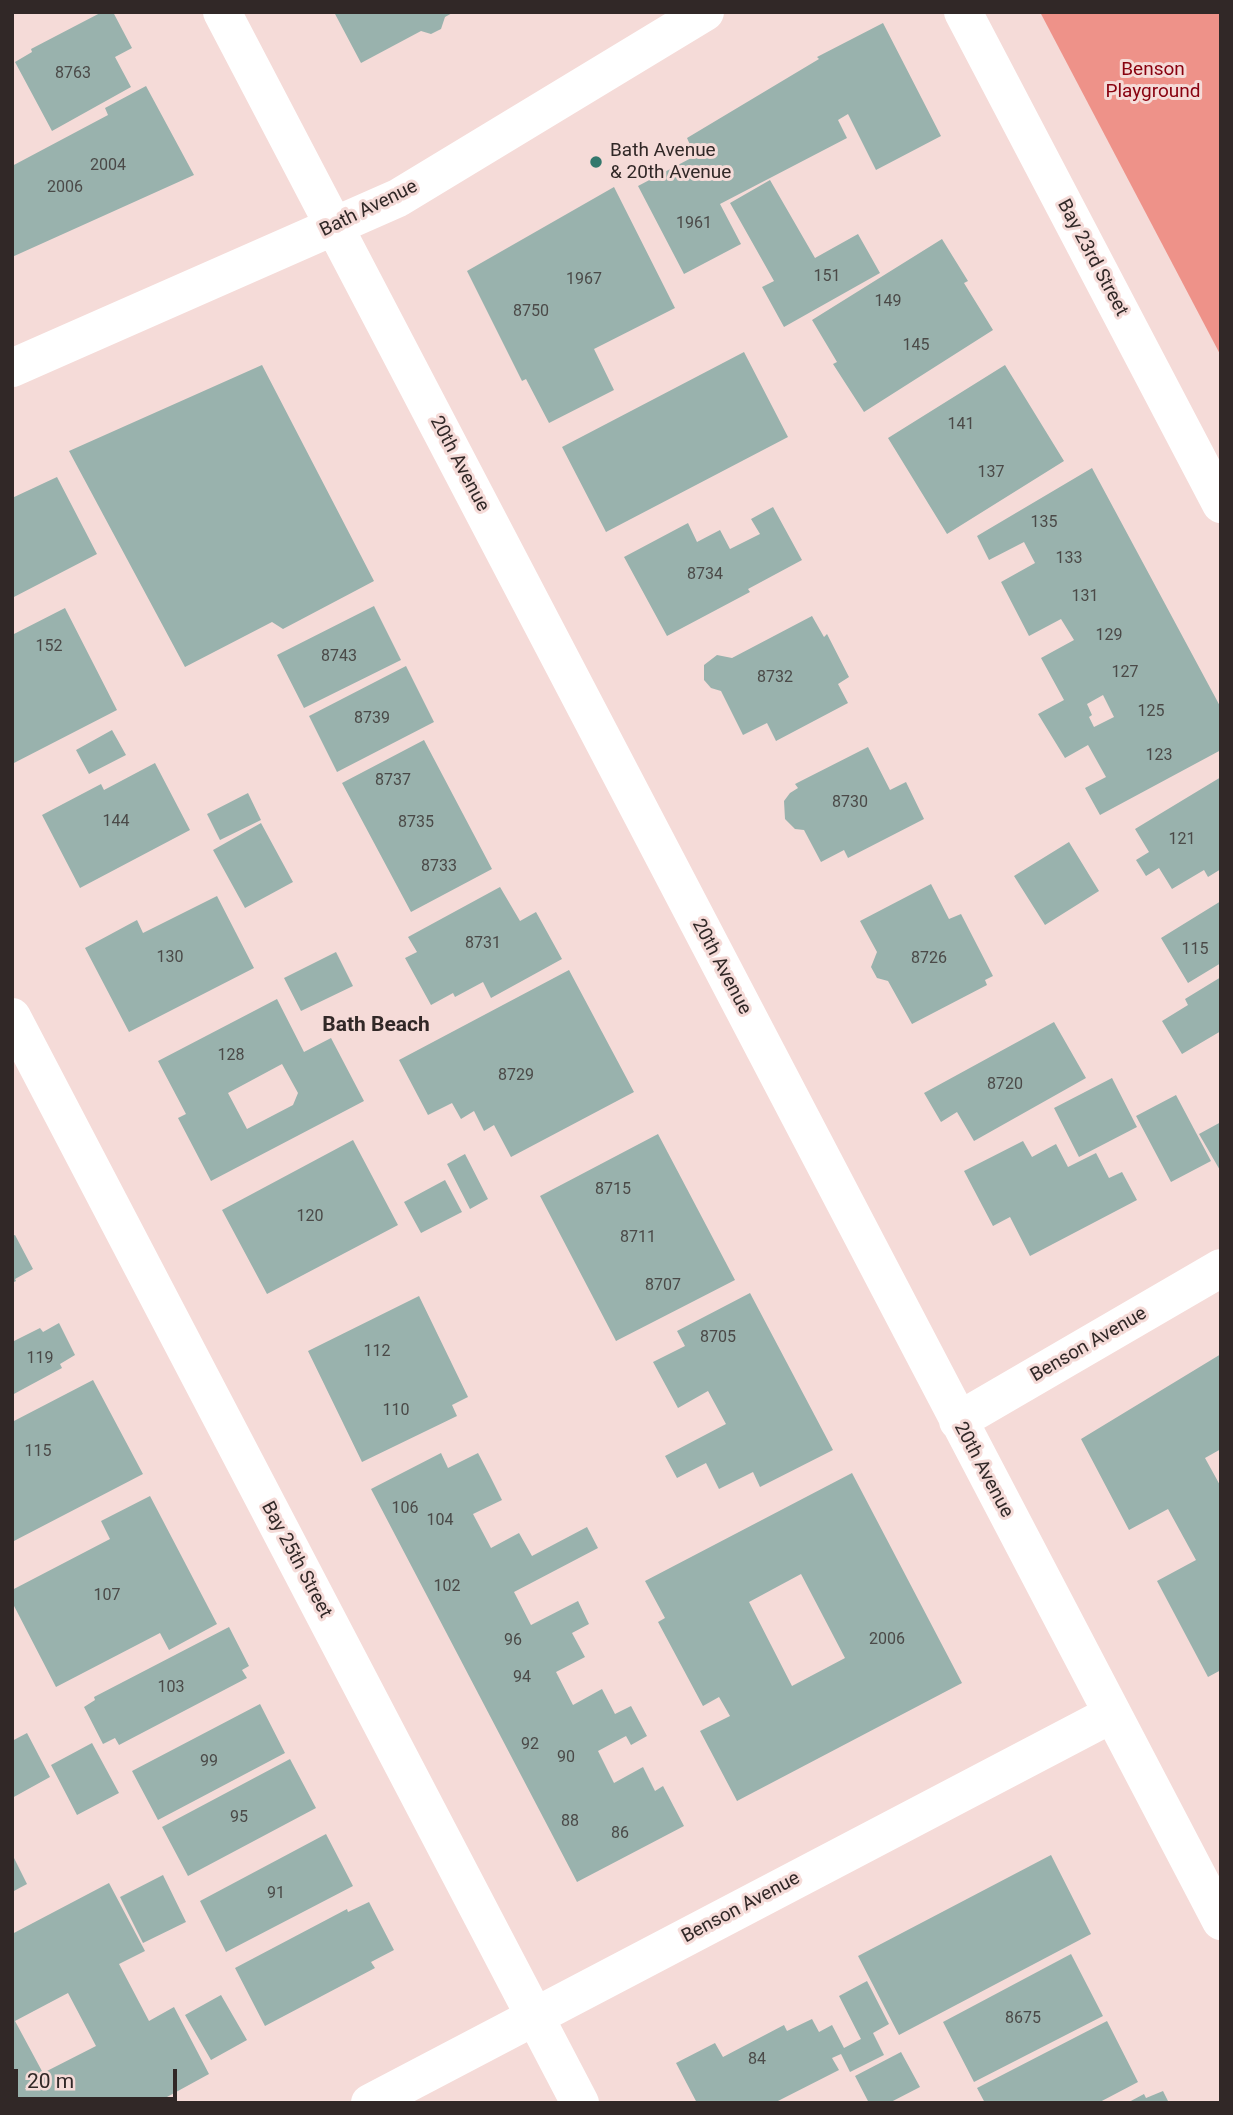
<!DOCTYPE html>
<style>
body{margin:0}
#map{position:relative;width:1233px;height:2115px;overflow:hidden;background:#f5dbd8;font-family:Roboto,sans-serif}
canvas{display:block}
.frame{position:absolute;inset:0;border:14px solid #312827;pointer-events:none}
.scale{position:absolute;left:14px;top:2069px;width:163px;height:32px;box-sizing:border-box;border:4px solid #312827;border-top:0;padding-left:9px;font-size:21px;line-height:24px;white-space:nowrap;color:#312827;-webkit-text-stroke:5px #f5dbd8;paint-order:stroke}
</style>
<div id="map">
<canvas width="1233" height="2115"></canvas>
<div class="frame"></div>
<div class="scale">20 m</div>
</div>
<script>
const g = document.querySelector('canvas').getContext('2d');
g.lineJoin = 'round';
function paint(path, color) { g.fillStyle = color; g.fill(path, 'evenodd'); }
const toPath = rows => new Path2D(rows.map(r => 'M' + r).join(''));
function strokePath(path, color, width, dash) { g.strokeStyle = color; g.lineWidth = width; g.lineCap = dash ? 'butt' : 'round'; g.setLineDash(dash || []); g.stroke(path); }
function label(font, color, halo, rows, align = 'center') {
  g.font = font + ' Roboto,sans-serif'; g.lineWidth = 6; g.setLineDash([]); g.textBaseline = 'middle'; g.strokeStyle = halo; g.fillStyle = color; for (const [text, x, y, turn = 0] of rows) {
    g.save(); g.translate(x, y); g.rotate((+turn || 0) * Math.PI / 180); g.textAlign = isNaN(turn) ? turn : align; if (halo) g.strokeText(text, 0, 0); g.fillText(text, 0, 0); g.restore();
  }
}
const green = toPath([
 [1040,12,1221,12,1221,356]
]);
const building = toPath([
 [102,12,113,12,132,48,115,57,131,87,52,131,15,62,32,52,31,49],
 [334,12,454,12,445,17,441,29,431,34,421,31,361,63],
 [883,23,941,136,876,170,848,114,838,120,847,138,720,204,741,244,684,274,638,186,695,156,687,138,819,59,817,57],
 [146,86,194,175,12,257,12,166,108,115,105,108],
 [770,180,815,258,858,234,880,273,784,327,762,287,774,281,730,203],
 [614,187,675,308,594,349,614,390,549,423,526,379,522,381,467,271],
 [942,239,968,281,964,283,993,330,864,412,833,364,837,362,812,320],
 [744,352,788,437,606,532,562,447],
 [262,365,374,581,283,629,272,622,185,667,69,451],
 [1005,365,1064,461,947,534,888,438],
 [1092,468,1221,708,1221,750,1100,815,1085,788,1106,777,1088,745,1065,758,1038,714,1064,700,1041,658,1074,640,1061,619,1029,636,1001,582,1035,563,1024,542,989,560,977,536],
 [1103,695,1114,717,1094,727,1089,717,1092,715,1087,704],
 [57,477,97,554,12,598,12,498],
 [773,507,802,560,748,589,750,592,667,636,624,557,688,523,697,542,720,530,730,549,760,534,751,519],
 [374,606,401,660,304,708,277,655],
 [65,608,117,710,12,764,12,635],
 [812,616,824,637,827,634,849,677,838,684,848,703,776,741,767,723,743,735,721,691,711,688,704,680,704,665,717,655,732,658],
 [406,666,434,722,337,772,309,716],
 [112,730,126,755,89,774,76,750],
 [424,740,492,869,411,912,342,783],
 [868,747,890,790,906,782,924,819,848,858,844,850,821,862,804,830,795,829,785,819,784,801,790,793,798,788,795,784],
 [155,763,190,830,80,888,42,815,101,784,104,790],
 [1221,777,1221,869,1208,877,1204,870,1172,889,1159,868,1146,876,1136,860,1149,852,1135,829],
 [248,793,261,820,220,840,207,814],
 [261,823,293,882,245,908,213,850],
 [1069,842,1099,891,1045,925,1014,876],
 [931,884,949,919,961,914,993,976,985,980,987,985,912,1024,888,981,877,978,871,967,877,952,860,921],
 [500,887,520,921,536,912,562,959,491,998,483,982,455,997,453,993,431,1005,405,958,417,952,408,937],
 [217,896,254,968,129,1032,85,948,137,920,143,933],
 [1221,901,1221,963,1188,983,1161,938],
 [336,952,353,986,301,1011,284,978],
 [569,970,634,1092,511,1157,494,1125,484,1131,474,1111,461,1119,452,1103,428,1115,399,1060],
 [1221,977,1221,1031,1182,1054,1162,1021,1188,1005,1185,999],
 [277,999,304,1052,331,1038,364,1101,211,1181,178,1118,186,1114,158,1061],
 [282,1064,298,1093,293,1105,247,1129,228,1093],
 [1054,1022,1086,1078,974,1141,957,1112,941,1122,924,1093],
 [1112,1078,1137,1127,1079,1157,1054,1108],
 [1176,1095,1211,1161,1171,1182,1136,1116],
 [1221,1122,1221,1172,1199,1134],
 [658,1134,735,1280,616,1341,540,1196],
 [353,1140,398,1225,267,1294,222,1210],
 [1023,1141,1032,1157,1056,1144,1068,1167,1096,1153,1109,1178,1122,1172,1137,1200,1030,1256,1010,1217,993,1226,964,1171],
 [465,1154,488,1199,470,1209,447,1164],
 [445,1180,462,1212,421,1233,404,1202],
 [15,1235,33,1269,15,1279,16,1281,12,1283,12,1236],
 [750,1293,833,1450,760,1487,753,1472,719,1489,706,1463,677,1478,665,1456,726,1424,708,1391,678,1408,653,1362,685,1346,677,1331],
 [419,1296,468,1397,452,1405,457,1416,362,1462,308,1351],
 [59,1323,75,1355,60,1364,62,1368,12,1395,12,1342,40,1328,43,1332],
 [1221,1354,1221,1449,1205,1458,1221,1487,1221,1670,1208,1677,1157,1581,1196,1560,1168,1509,1129,1530,1081,1439],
 [93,1380,143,1474,12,1542,12,1422],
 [441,1453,448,1468,478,1453,490,1476,502,1500,473,1514,491,1548,519,1533,532,1556,587,1527,598,1548,514,1592,531,1625,578,1601,589,1624,572,1633,585,1657,556,1672,573,1705,602,1689,615,1714,631,1706,647,1736,631,1745,626,1736,598,1751,614,1783,643,1767,655,1791,663,1786,684,1826,577,1882,371,1489],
 [852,1473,962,1683,737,1801,700,1731,730,1716,719,1697,703,1706,658,1622,665,1618,645,1581],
 [801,1574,845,1658,792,1686,749,1602],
 [150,1496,217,1624,169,1650,160,1633,56,1687,12,1602,12,1590,110,1539,101,1521],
 [229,1627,249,1666,242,1670,247,1678,119,1745,115,1738,103,1744,84,1707,95,1700,94,1697],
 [260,1704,285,1753,158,1820,132,1771],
 [27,1733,50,1777,12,1798,12,1741],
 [92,1743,119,1793,77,1815,51,1765],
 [290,1759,316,1808,188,1876,162,1827],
 [326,1834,353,1886,226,1952,200,1901],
 [12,1854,27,1884,12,1892],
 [1051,1855,1091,1934,899,2035,858,1956],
 [163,1875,186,1922,143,1943,120,1897],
 [109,1883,145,1951,119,1964,149,2021,174,2007,209,2074,156,2103,12,2103,12,1934],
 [68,1993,96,2046,43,2073,15,2021],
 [369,1902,394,1950,371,1962,375,1968,265,2026,235,1968,347,1909,348,1912],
 [1071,1954,1103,2016,974,2082,943,2022],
 [867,1981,889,2024,873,2033,884,2055,850,2072,841,2054,832,2058,839,2070,774,2103,697,2103,676,2063,715,2043,723,2057,784,2025,787,2031,812,2019,819,2032,832,2025,844,2048,861,2039,839,1996],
 [221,1995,247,2040,211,2060,185,2015],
 [1107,2021,1138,2082,1098,2103,985,2103,977,2088],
 [901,2052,920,2087,889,2103,869,2103,855,2076],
 [1163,2091,1169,2103,1127,2103,1144,2094,1146,2098]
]);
const minor = toPath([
 [222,12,1221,1921],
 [963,12,1221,504],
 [12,368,398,198,705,12],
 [12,1017,580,2103],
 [958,1421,1221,1268],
 [370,2103,1112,1714]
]);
const markers = [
 [596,162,7,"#33786d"]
];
const numberNames = [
 ["8763",73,74],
 ["2004",108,166],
 ["2006",65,188],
 ["1961",694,224],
 ["151",827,277],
 ["1967",584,280],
 ["149",888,302],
 ["8750",531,312],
 ["145",916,346],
 ["141",961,425],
 ["137",991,473],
 ["135",1044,523],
 ["133",1069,559],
 ["8734",705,575],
 ["131",1085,597],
 ["129",1109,636],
 ["152",49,647],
 ["8743",339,657],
 ["127",1125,673],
 ["8732",775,678],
 ["125",1151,712],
 ["8739",372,719],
 ["123",1159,756],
 ["8737",393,781],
 ["8730",850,803],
 ["144",116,822],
 ["8735",416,823],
 ["121",1182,840],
 ["8733",439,867],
 ["8731",483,944],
 ["115",1195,950],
 ["130",170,958],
 ["8726",929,959],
 ["128",231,1056],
 ["8729",516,1076],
 ["8720",1005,1085],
 ["8715",613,1190],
 ["120",310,1217],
 ["8711",638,1238],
 ["8707",663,1286],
 ["8705",718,1338],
 ["112",377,1352],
 ["119",40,1359],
 ["110",396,1411],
 ["115",38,1452],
 ["106",405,1509],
 ["104",440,1521],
 ["102",447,1587],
 ["107",107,1596],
 ["2006",887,1640],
 ["96",513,1641],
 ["94",522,1678],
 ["103",171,1688],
 ["92",530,1745],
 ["90",566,1758],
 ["99",209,1762],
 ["95",239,1818],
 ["88",570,1822],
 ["86",620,1834],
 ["91",276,1894],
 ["8675",1023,2019],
 ["84",757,2060]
];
const parkNames = [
 ["Benson",1153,70],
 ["Playground",1153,92]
];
const poiNames = [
 ["Bath Avenue",610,151],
 ["& 20th Avenue",610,173]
];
const streetNames = [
 ["Bath Avenue",369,209,-26],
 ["Bay 23rd Street",1092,258,62],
 ["20th Avenue",459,464,62],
 ["20th Avenue",721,967,62],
 ["Benson Avenue",1089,1345,-30],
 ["20th Avenue",983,1470,62],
 ["Bay 25th Street",296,1560,62],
 ["Benson Avenue",741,1908,-28]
];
const neighbourhoodNames = [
 ["Bath Beach",376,1026]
];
paint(green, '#ee9289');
paint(building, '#99b2ad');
strokePath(minor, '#fff', 38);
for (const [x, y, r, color] of markers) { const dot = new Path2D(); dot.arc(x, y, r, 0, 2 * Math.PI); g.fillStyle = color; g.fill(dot); strokePath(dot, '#f5dbd8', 2.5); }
label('16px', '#4b4a48', null, numberNames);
label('19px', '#88010f', '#f5dbd8', parkNames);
label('19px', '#312827', '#f5dbd8', poiNames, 'left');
label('19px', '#312827', '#f5dbd8', streetNames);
label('bold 21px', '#312827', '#f5dbd8', neighbourhoodNames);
</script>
